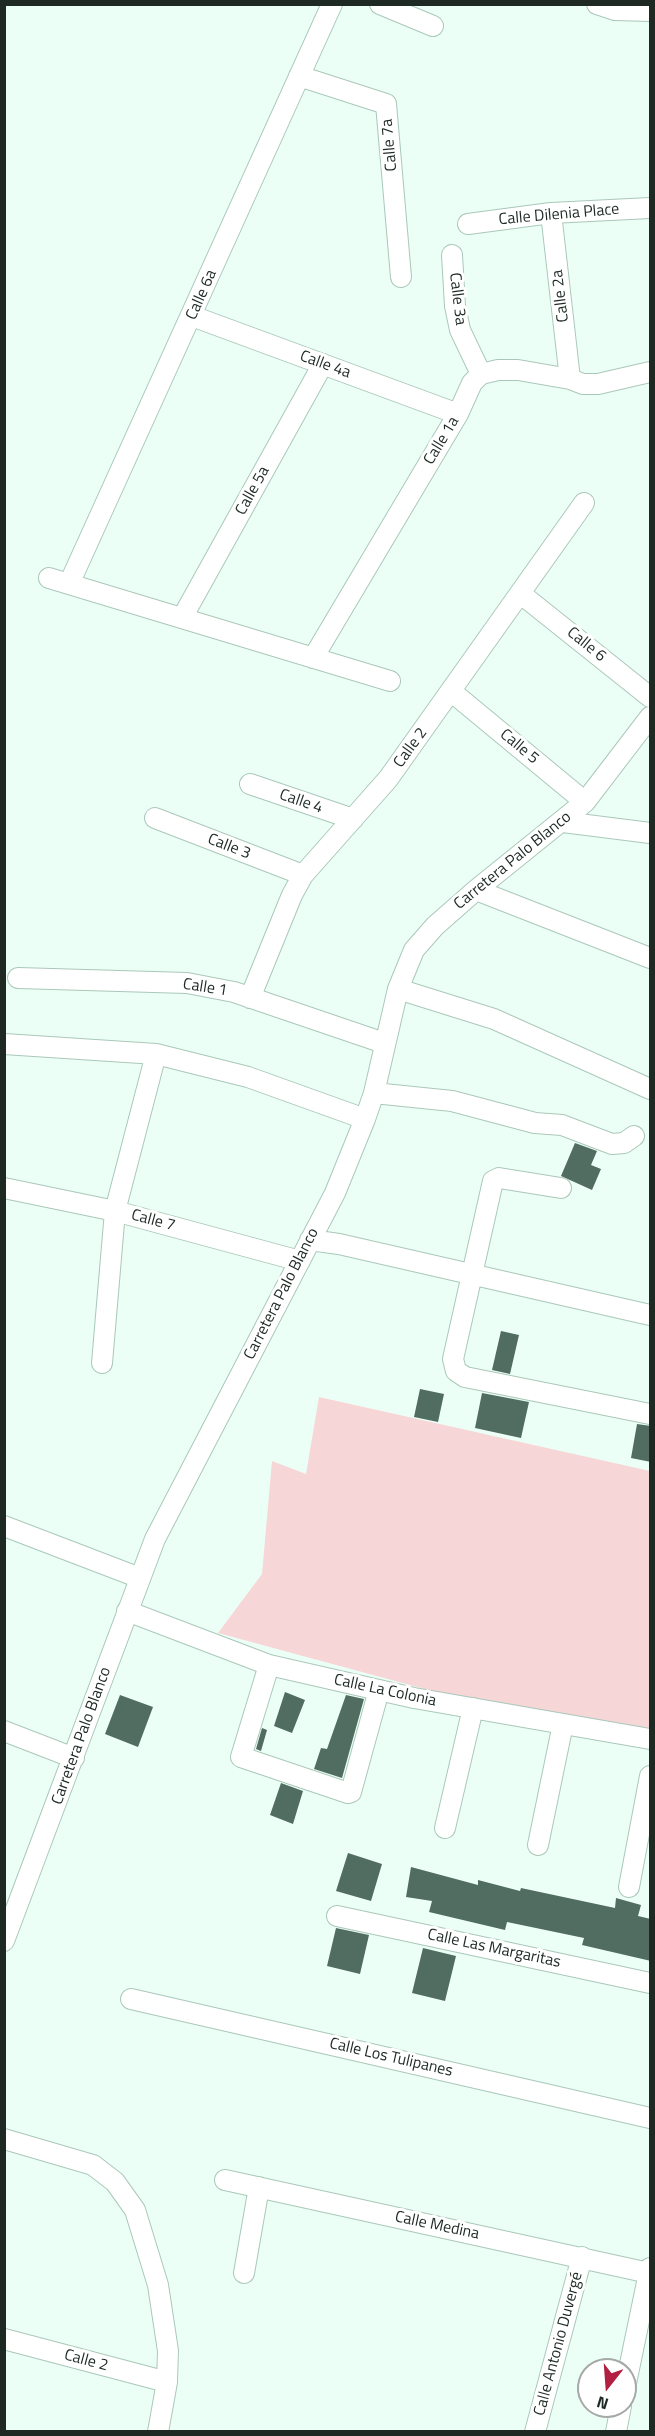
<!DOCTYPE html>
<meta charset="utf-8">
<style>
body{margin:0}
#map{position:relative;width:655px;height:2436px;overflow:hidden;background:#ecfff6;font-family:"Titillium Web",sans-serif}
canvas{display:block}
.frame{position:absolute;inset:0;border:6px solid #1e2924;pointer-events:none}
.north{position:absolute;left:577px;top:2358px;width:60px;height:60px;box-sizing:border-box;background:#fff;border:2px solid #a5a9a7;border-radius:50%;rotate:197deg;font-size:16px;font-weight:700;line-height:24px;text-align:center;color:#1e2924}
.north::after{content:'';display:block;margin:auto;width:21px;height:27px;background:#b21f40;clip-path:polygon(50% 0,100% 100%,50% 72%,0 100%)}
</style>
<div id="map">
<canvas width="655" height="2436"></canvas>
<div class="frame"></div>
<div class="north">N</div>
</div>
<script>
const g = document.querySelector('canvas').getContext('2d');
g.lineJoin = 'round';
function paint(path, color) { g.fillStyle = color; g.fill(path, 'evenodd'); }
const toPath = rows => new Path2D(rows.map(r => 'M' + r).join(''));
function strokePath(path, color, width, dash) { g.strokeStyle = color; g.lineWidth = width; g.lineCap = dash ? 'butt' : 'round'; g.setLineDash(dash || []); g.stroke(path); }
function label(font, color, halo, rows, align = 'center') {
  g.font = font + ' "Titillium Web",sans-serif'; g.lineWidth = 6; g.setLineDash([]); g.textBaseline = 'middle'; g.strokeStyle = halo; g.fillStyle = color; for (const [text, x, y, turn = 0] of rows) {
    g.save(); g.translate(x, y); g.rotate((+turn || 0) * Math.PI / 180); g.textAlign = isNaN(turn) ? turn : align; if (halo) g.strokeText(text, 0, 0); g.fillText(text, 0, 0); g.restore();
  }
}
const green = toPath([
 [319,1397,650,1471,650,1731,469,1701,218,1633,262,1574,272,1461,306,1474]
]);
const building = toPath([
 [575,1143,597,1151,591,1165,601,1169,592,1190,561,1176],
 [501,1331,519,1335,510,1374,492,1370],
 [420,1389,444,1394,438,1422,414,1417],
 [482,1393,529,1402,521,1438,475,1428],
 [637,1424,651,1426,651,1462,631,1458],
 [285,1692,305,1700,292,1733,274,1726],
 [120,1695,153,1707,138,1747,105,1734],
 [346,1695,364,1699,342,1778,314,1769,321,1748,327,1749],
 [262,1728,267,1730,261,1751,256,1749],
 [281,1783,303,1791,293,1824,270,1815],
 [348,1853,382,1864,371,1901,336,1891],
 [411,1867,478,1885,478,1880,520,1891,521,1888,615,1908,616,1898,641,1905,638,1916,651,1919,651,1961,582,1945,584,1938,507,1922,505,1930,429,1912,432,1901,406,1897],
 [336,1928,369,1935,360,1974,327,1966],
 [423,1948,456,1956,445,2001,412,1993]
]);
const minor = toPath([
 [380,4,433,26],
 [597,4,615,10,650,11],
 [299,76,386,104,401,277],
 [551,213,570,379],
 [468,224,551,213,650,208],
 [452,255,455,306,460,330,481,374],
 [192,316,458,414],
 [49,578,390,681],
 [69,584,332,4],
 [521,594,650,697],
 [182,618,323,364],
 [313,658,458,414,472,383,481,374,498,370,518,370,570,379,583,384,598,384,650,372],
 [452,692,585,802],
 [250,784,353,819],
 [155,818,303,875],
 [563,822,650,833],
 [476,890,650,958],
 [18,978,187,983,234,992,384,1043],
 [398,989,494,1019,650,1089],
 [250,998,292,895,303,875,388,779,584,503],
 [4,1044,156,1054,248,1077,365,1119],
 [374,1093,452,1101,535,1123,562,1125,612,1144,624,1143,634,1136],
 [4,1188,115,1211,300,1261],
 [561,1188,499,1178,493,1181,453,1359,456,1371,465,1377,650,1414],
 [310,1240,339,1244,650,1315],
 [102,1363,115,1211,156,1054],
 [4,1526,140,1578],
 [127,1611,269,1665,414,1698,650,1739],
 [269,1665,241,1757,348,1793,351,1792,379,1690],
 [4,1731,74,1758],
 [445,1828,473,1708],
 [538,1845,563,1724],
 [629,1887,650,1776],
 [337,1916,650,1983],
 [4,1941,155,1539,335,1193,365,1119,374,1093,398,989,414,950,435,926,476,890,585,802,650,717],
 [131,1999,650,2118],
 [4,2139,93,2165,115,2182,135,2210,158,2285,168,2351,167,2382,158,2432],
 [225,2180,649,2273],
 [244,2273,259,2187],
 [4,2339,167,2382],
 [625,2388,650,2268],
 [535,2432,582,2257],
 [616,2432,621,2406]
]);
const streetNames = [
 ["Calle 7a",390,145,-95],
 ["Calle Dilenia Place",559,215,-5],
 ["Calle 6a",202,295,-66],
 ["Calle 2a",561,296,-97],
 ["Calle 3a",457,299,83],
 ["Calle 4a",325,365,20],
 ["Calle 1a",442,441,-59],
 ["Calle 5a",253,491,-61],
 ["Calle 6",586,645,39],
 ["Calle 5",519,747,40],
 ["Calle 2",411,748,-54],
 ["Calle 4",301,802,19],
 ["Calle 3",229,847,21],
 ["Carretera Palo Blanco",513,861,-39],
 ["Calle 1",205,988,9],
 ["Calle 7",153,1221,15],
 ["Carretera Palo Blanco",282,1294,-63],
 ["Calle La Colonia",385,1691,12],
 ["Carretera Palo Blanco",82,1736,-70],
 ["Calle Las Margaritas",494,1949,12],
 ["Calle Los Tulipanes",391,2058,13],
 ["Calle Medina",437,2226,12],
 ["Calle Antonio Duvergé",559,2344,-75],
 ["Calle 2",86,2361,15]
];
paint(green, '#f7d6d7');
paint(building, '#516c60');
strokePath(minor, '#aac8ba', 22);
strokePath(minor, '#fff', 20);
label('16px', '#1e2924', '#fff', streetNames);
</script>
